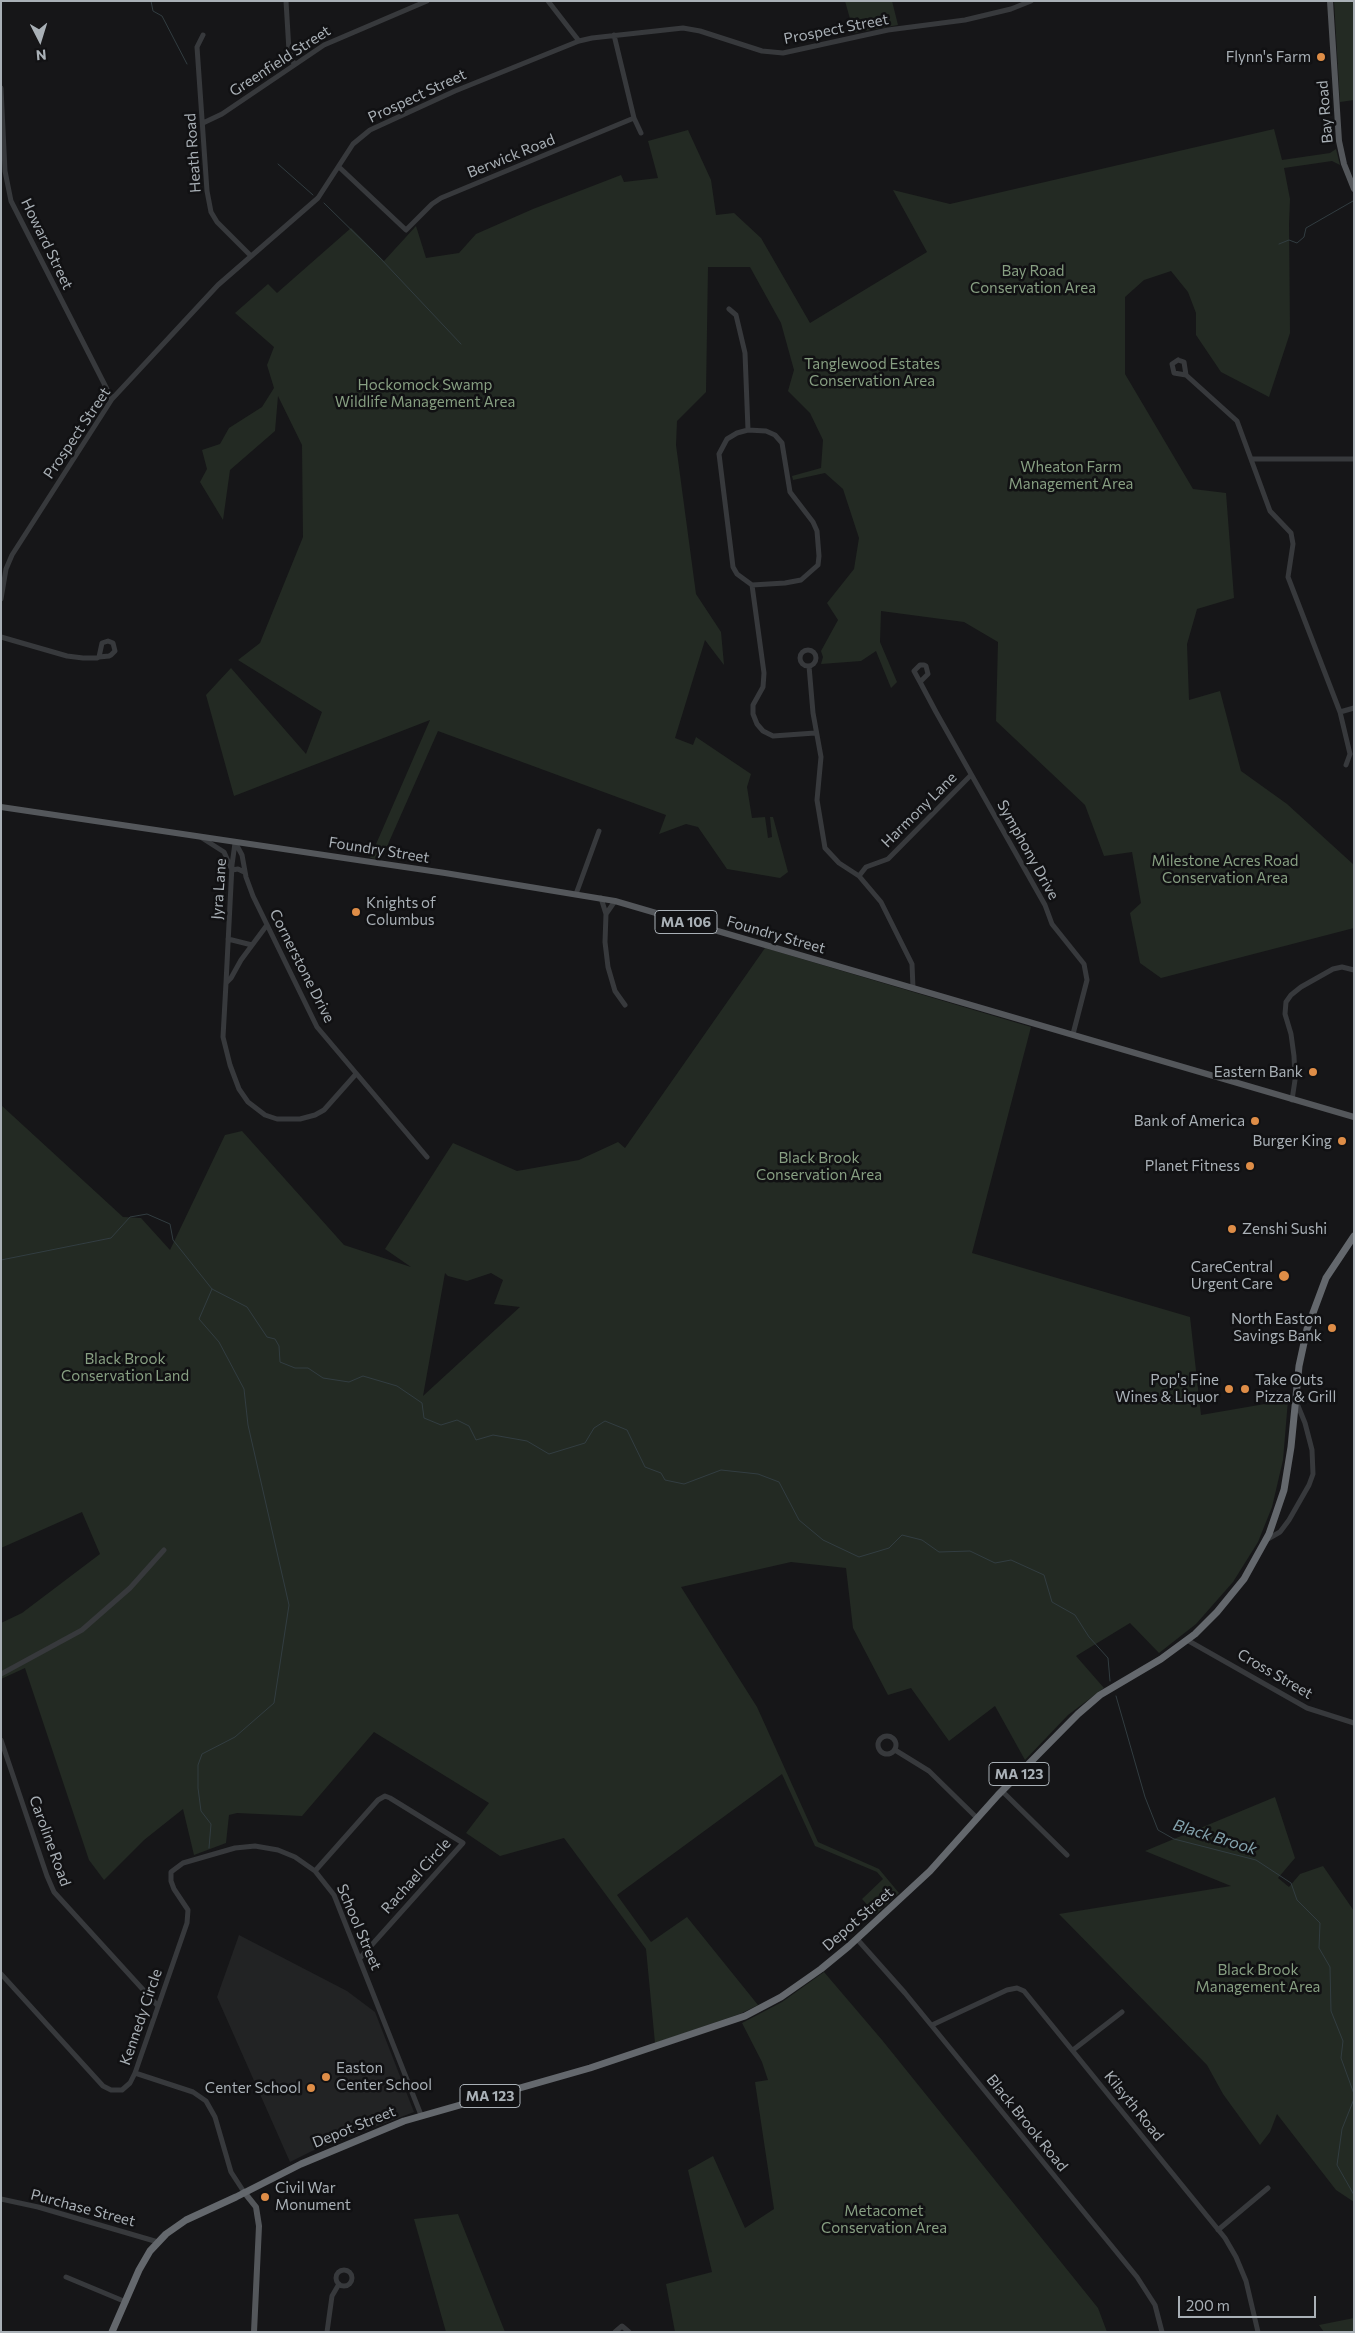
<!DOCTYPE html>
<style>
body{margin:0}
#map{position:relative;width:1355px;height:2333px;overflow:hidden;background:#161618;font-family:Commissioner,sans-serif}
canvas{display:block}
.frame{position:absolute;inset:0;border:2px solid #a9b0b6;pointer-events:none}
.north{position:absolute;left:15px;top:15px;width:50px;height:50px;-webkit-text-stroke:4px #111113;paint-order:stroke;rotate:175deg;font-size:14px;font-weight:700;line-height:20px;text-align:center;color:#a9b0b6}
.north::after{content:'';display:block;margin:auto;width:18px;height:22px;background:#a9b0b6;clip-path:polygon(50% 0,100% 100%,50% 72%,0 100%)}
.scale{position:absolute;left:1178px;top:2296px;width:138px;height:22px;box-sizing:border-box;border:2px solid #a9b0b6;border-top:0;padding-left:6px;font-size:15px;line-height:18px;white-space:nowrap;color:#a9b0b6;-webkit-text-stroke:4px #111113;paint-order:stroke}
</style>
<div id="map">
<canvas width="1355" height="2333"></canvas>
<div class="frame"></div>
<div class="north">N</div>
<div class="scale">200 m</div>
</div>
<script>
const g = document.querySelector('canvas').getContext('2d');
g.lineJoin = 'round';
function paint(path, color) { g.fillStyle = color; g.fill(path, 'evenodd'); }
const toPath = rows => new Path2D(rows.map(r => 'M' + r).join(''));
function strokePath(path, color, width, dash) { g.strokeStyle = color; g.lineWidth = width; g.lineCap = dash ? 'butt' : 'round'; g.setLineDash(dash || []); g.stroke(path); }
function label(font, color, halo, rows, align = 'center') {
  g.font = font + ' Commissioner,sans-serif'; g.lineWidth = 5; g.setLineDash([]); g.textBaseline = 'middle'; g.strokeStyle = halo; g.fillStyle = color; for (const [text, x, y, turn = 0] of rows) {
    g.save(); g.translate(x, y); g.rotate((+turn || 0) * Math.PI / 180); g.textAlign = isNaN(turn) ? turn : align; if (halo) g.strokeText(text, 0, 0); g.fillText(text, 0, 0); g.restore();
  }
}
const built = toPath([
 [239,1935,347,1991,375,2012,414,2112,312,2151,290,2162,217,1997]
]);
const green = toPath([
 [845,1,892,1,898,25,854,33],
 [1334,1,1354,1,1354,100,1340,102],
 [1274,129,1282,160,1330,153,1336,149,1340,165,1332,161,1284,168,1290,199,1289,224,1290,333,1269,397,1221,372,1196,335,1196,313,1188,292,1171,271,1144,280,1125,297,1125,374,1193,489,1226,493,1234,598,1197,609,1187,644,1189,700,1220,691,1241,771,1287,804,1354,865,1354,928,1161,978,1140,963,1130,913,1141,903,1132,852,1104,856,1085,805,996,721,998,642,964,622,881,611,880,642,897,682,891,688,876,651,861,661,821,664,823,657,821,651,838,620,827,603,854,569,859,538,843,489,825,473,793,480,792,476,821,468,823,440,810,413,788,391,794,370,781,323,750,267,708,267,706,392,677,421,676,445,696,594,721,632,724,665,705,640,675,738,693,745,696,737,751,774,747,787,752,818,765,817,768,838,772,837,770,817,773,817,788,872,780,878,727,869,698,827,686,824,659,834,666,815,438,731,381,860,370,858,430,720,234,796,206,695,231,668,306,754,322,712,238,660,260,643,303,537,302,445,278,396,275,431,230,470,223,520,200,482,207,469,202,450,220,444,229,428,262,407,274,388,267,365,274,347,235,313,268,284,277,293,351,228,384,261,416,226,426,258,459,253,476,234,533,209,621,175,624,182,658,178,648,141,688,130,711,180,716,215,734,213,761,238,810,323,927,252,893,190,950,204],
 [765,948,1031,1027,972,1253,1190,1317,1201,1415,1288,1400,1283,1460,1272,1507,1258,1542,1233,1582,1196,1624,1159,1653,1130,1623,1076,1656,1104,1688,1068,1715,1025,1760,995,1706,949,1741,911,1688,888,1695,853,1628,846,1568,791,1562,681,1587,757,1707,818,1842,879,1869,899,1893,876,1914,862,1899,883,1879,877,1872,815,1846,782,1774,617,1895,651,1942,687,1917,758,2005,740,2014,655,2043,646,1949,564,1838,500,1856,466,1833,489,1803,374,1732,302,1816,237,1813,229,1815,226,1843,194,1855,183,1809,144,1840,104,1880,89,1860,25,1668,1,1679,1,1623,22,1613,100,1554,82,1512,1,1548,1,1105,123,1217,141,1218,170,1250,225,1135,242,1131,344,1245,411,1267,385,1249,453,1143,517,1171,579,1160,618,1142,625,1148],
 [445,1273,448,1276,467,1281,491,1273,503,1280,494,1304,520,1307,423,1396],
 [1275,1797,1295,1858,1278,1878,1289,1887,1300,1874,1323,1866,1354,1911,1354,2202,1336,2190,1277,2114,1270,2132,1260,2145,1223,2094,1207,2065,1059,1914,1231,1886,1145,1851],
 [824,1972,882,2040,1098,2308,1107,2332,675,2332,666,2284,712,2272,688,2170,713,2156,745,2228,774,2209,755,2082,768,2080,762,2062,742,2023,782,2002],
 [458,2214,505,2332,446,2332,414,2219],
 [1354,2318,1354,2332,1324,2332,1319,2325]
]);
const stream = toPath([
 [151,1,153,11,162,16,187,64],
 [278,164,313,195],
 [324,203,380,258,461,344],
 [1279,244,1289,240,1297,243,1304,237,1306,228,1353,201],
 [1,1260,111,1238,130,1217,147,1214,170,1224,173,1240,212,1289,247,1307,267,1337,275,1339,279,1346,280,1362,295,1368,308,1368,323,1378,349,1382,363,1376,397,1386,422,1403,424,1418,441,1425,457,1420,469,1426,476,1440,493,1435,527,1441,549,1454,585,1443,594,1428,605,1421,627,1430,645,1467,661,1473,665,1480,684,1484,721,1470,758,1474,779,1482,799,1520,823,1540,859,1557,889,1548,902,1535,922,1540,939,1552,970,1551,995,1563,1011,1560,1044,1575,1052,1602,1075,1615,1089,1637,1108,1658,1110,1681],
 [1116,1696,1145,1797,1158,1830,1174,1839,1256,1860,1291,1883,1297,1900,1320,1923,1319,1948,1330,1967,1331,2011,1343,2041,1341,2058,1354,2094],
 [209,1848,211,1824,201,1811,198,1788,198,1765,202,1754,235,1737,274,1703,289,1605,248,1425,244,1389,219,1342,199,1319,212,1289],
 [1354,2099,1342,2129,1337,2165,1354,2195]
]);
const minor = toPath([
 [286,1,289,51,294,64],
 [548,1,579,41],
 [203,35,197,47,207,191,211,212,217,222,250,255],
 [614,35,634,118,641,133],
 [1,88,5,171,11,201,112,399],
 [203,123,222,114,324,45,427,1],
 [339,167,406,230,432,204,441,198,634,118],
 [729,309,736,315,745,353,748,430],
 [1178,360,1184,362,1186,375,1174,373,1172,364,1178,360],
 [1186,375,1237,421,1270,511,1291,533,1293,544,1288,577,1340,712,1350,754,1346,765],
 [748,430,766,431,775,435,782,443,790,492,813,522,817,531,819,556,818,565,801,580,785,583,752,585,737,574,733,567,719,454,727,439,737,433,748,430],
 [1252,459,1354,459],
 [752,585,764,673,763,687,753,705,753,714,757,724,763,731,773,736,815,733],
 [1,599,6,569,12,555,112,399,218,285,318,198,353,144,370,130,455,91,579,41,592,38,683,28,700,31,762,51,783,53,888,30,965,20,1011,9,1031,1],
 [1,637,67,656,83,658,97,658,99,657,109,656,111,655,115,651,113,643,108,641,102,643,99,657],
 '800 658a8 8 0 1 1 16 0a8 8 0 1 1-16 0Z',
 [809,666,813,713,821,757,817,800,825,848,839,863,859,876,881,902,912,964,913,988],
 [920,682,914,671,920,665,924,665,926,666,928,674,920,682,936,712,1045,905,1052,924,1084,964,1087,980,1073,1034],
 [1340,712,1354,708],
 [202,838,224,852,232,870,238,869,244,872],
 [235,842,242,855,246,877,253,896,317,1027,427,1157],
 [859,876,866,867,888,859,971,775],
 [576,894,599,831],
 [601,898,606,914,615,901],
 [606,914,605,942,608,967,615,991,625,1005],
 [267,925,241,960,231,978,226,983,223,1037,230,1065,239,1089,248,1102,265,1115,277,1119,300,1119,315,1115,324,1110,356,1074],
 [228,939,252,945],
 [226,983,232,865,235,843],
 [1292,1100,1295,1080,1294,1056,1291,1034,1285,1014,1286,1002,1291,995,1301,987,1333,969,1342,967,1354,970],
 [1266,1540,1280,1532,1289,1520,1309,1485,1313,1474,1312,1450,1305,1423,1296,1401],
 [1187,1640,1307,1708,1354,1723],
 [1,1674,82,1630,130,1588,164,1550],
 '878 1745a9 9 0 1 1 18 0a9 9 0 1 1-18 0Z',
 [1,1740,47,1876,54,1892,158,2006],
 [895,1750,929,1771,977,1818],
 [1002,1791,1067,1855],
 [315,1871,378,1800,385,1796,390,1798,463,1843,360,1958],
 [857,1939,905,1993,1137,2277,1155,2305,1162,2332],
 [1,1974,103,2086,111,2090,122,2090,130,2083,135,2073,187,1923,188,1910,174,1889,171,1881,171,1872,183,1863,235,1848,255,1846,278,1850,295,1857,315,1871,334,1895,421,2115],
 [932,2025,1007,1990,1017,1988,1024,1991,1225,2238,1236,2257,1246,2281,1258,2332],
 [1073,2050,1122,2012],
 [135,2073,193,2092,206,2101,215,2117,231,2172,244,2192],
 [1,2199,38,2207,158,2242],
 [1218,2230,1268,2188],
 '336 2278a8 8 0 1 1 16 0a8 8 0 1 1-16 0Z',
 [66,2277,126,2302],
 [327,2332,332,2296,339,2284],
 [615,2332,622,2326,629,2332]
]);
const major = toPath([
 [1330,1,1339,141,1344,164,1354,189],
 [1,807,445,873,615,901,1354,1117],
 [244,2192,256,2207,259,2226,254,2332]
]);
const highway = toPath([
 [112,2332,139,2270,150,2251,166,2234,186,2220,236,2197,301,2164,404,2121,590,2068,745,2016,781,1997,821,1969,849,1946,930,1871,998,1795,1078,1714,1100,1695,1161,1659,1195,1634,1217,1612,1244,1579,1269,1534,1284,1490,1291,1447,1299,1366,1307,1329,1326,1278,1354,1236]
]);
const markers = [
 [1321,57,5,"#de8d47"],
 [356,912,5,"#de8d47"],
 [1313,1072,5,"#de8d47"],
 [1255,1121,5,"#de8d47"],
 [1342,1141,5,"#de8d47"],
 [1250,1166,5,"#de8d47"],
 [1232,1229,5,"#de8d47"],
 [1284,1276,6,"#de8d47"],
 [1332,1328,5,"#de8d47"],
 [1229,1389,5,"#de8d47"],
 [1245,1389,5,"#de8d47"],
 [326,2077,5,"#de8d47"],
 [311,2088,5,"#de8d47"],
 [265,2197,5,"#de8d47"]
];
const shields = [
 [686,922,62],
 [1019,1774,60],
 [490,2096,60]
];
const shieldNames = [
 ["MA 106",686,922],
 ["MA 123",1019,1774],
 ["MA 123",490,2096]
];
const streetNames = [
 ["Prospect Street",836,29,-11],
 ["Greenfield Street",280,61,-33],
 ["Prospect Street",417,96,-25],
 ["Bay Road",1325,112,-95],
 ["Heath Road",193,153,-94],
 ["Berwick Road",511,156,-22],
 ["Howard Street",47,244,64],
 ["Prospect Street",77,433,-56],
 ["Harmony Lane",919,810,-45],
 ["Foundry Street",379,850,9],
 ["Symphony Drive",1028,850,61],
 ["Jyra Lane",219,889,-86],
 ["Foundry Street",776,935,16],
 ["Cornerstone Drive",302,966,63],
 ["Cross Street",1275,1674,30],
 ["Caroline Road",50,1841,70],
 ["Rachael Circle",416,1876,-48],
 ["Depot Street",858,1919,-41],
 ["School Street",359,1927,67],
 ["Kennedy Circle",141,2017,-71],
 ["Kilsyth Road",1134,2106,51],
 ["Black Brook Road",1027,2123,51],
 ["Depot Street",354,2127,-22],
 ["Purchase Street",83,2208,15]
];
const poiNames = [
 ["Flynn's Farm",1311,57],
 ["Knights of",366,903,"left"],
 ["Columbus",366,920,"left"],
 ["Eastern Bank",1303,1072],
 ["Bank of America",1245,1121],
 ["Burger King",1332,1141],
 ["Planet Fitness",1240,1166],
 ["Zenshi Sushi",1242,1229,"left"],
 ["CareCentral",1273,1267],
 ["Urgent Care",1273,1284],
 ["North Easton",1322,1319],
 ["Savings Bank",1322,1336],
 ["Pop's Fine",1219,1380],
 ["Wines & Liquor",1219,1397],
 ["Take Outs",1255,1380,"left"],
 ["Pizza & Grill",1255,1397,"left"],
 ["Easton",336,2068,"left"],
 ["Center School",336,2085,"left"],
 ["Center School",301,2088],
 ["Civil War",275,2188,"left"],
 ["Monument",275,2205,"left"]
];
const parkNames = [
 ["Bay Road",1033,271],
 ["Conservation Area",1033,288],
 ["Tanglewood Estates",872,364],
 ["Conservation Area",872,381],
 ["Hockomock Swamp",425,385],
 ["Wildlife Management Area",425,402],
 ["Wheaton Farm",1071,467],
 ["Management Area",1071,484],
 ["Milestone Acres Road",1225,861],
 ["Conservation Area",1225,878],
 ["Black Brook",819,1158],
 ["Conservation Area",819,1175],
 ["Black Brook",125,1359],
 ["Conservation Land",125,1376],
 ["Black Brook",1258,1970],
 ["Management Area",1258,1987],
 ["Metacomet",884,2211],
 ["Conservation Area",884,2228]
];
const waterNames = [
 ["Black Brook",1215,1837,17]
];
paint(built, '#222324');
paint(green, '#232a23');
strokePath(stream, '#323d41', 1);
strokePath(minor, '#37393c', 5);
strokePath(major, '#54575b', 6);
strokePath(highway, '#64686d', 7);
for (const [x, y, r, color] of markers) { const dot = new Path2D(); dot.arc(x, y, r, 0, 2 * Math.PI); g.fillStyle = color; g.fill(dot); strokePath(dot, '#111113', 2); }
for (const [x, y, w] of shields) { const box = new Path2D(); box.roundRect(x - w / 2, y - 11.5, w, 23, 4); g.fillStyle = '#111113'; g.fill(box); strokePath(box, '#a9b0b6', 1); }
label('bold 14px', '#a9b0b6', null, shieldNames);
label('15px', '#a9b0b6', '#111113', streetNames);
label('15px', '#a9b0b6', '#111113', poiNames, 'right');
label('15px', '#879f82', '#111113', parkNames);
label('italic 16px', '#84a3ad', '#111113', waterNames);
</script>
